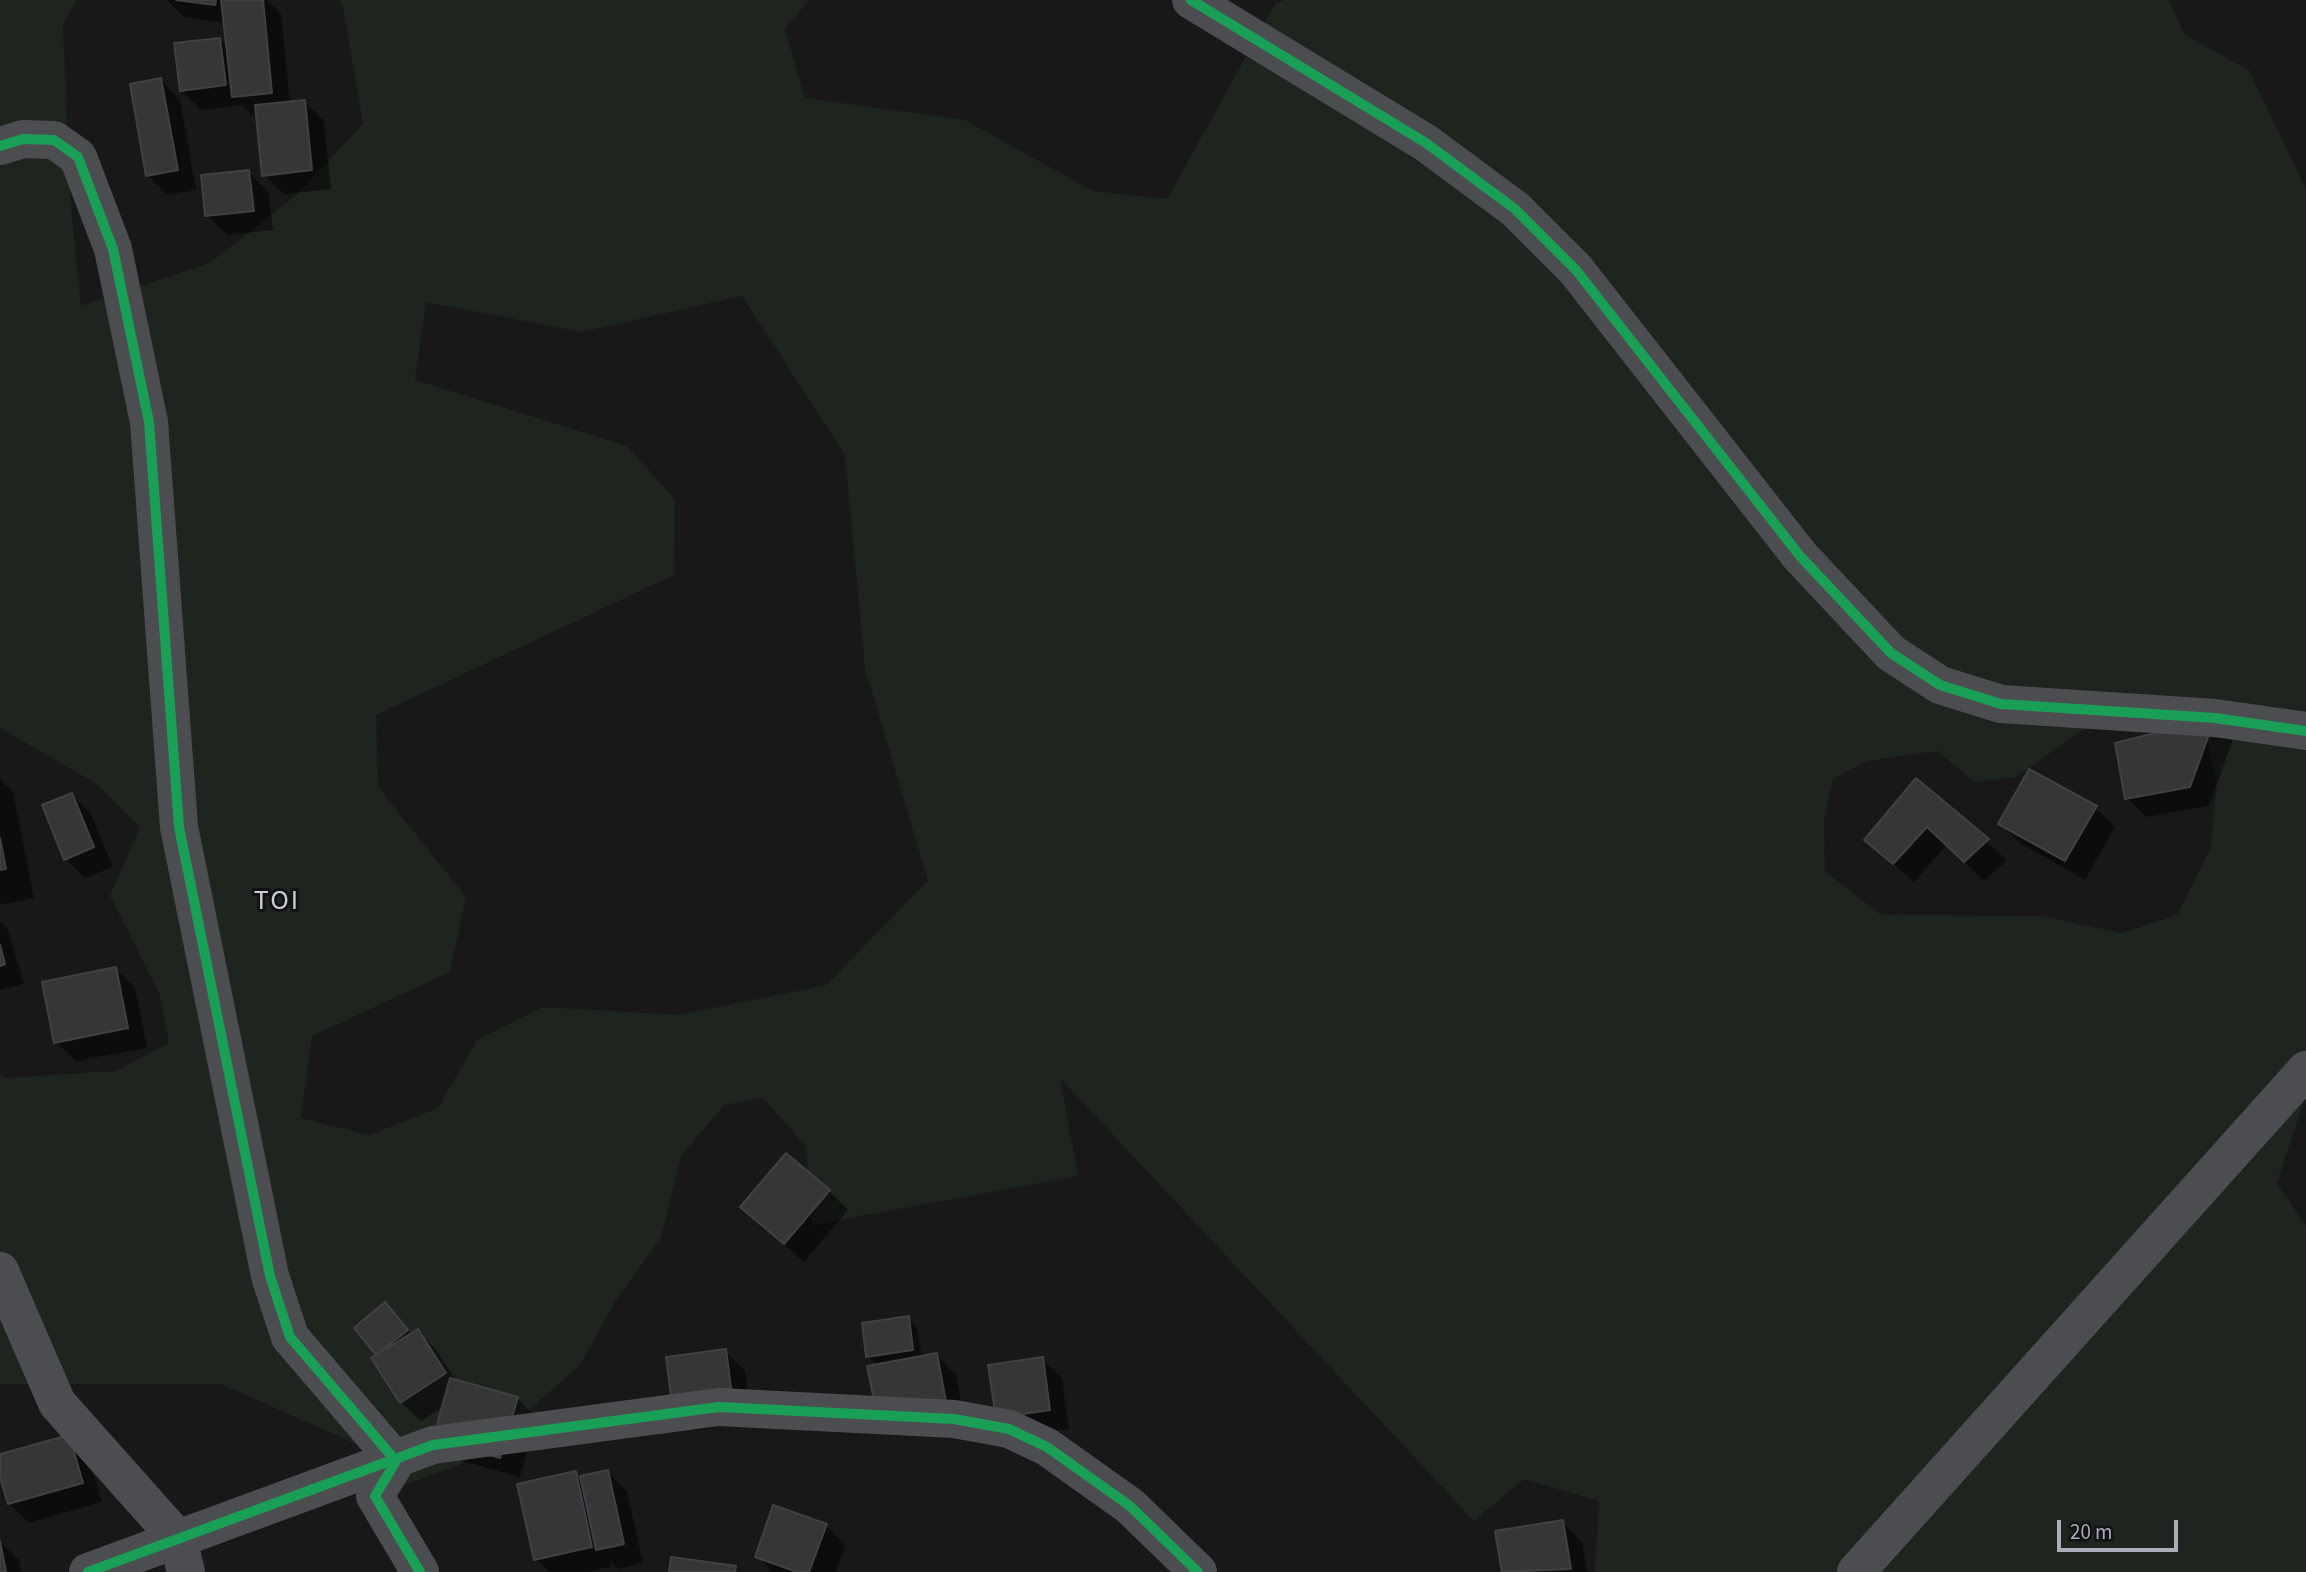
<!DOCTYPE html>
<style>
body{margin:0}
#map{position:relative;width:2306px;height:1572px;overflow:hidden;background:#181818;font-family:"Source Sans 3",sans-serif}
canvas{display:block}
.scale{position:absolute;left:2057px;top:1520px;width:121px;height:32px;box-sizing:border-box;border:4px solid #a9aeb9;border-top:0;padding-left:9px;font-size:21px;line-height:24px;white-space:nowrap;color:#a9aeb9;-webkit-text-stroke:5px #121214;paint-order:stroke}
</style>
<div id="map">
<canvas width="2306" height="1572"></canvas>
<div class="scale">20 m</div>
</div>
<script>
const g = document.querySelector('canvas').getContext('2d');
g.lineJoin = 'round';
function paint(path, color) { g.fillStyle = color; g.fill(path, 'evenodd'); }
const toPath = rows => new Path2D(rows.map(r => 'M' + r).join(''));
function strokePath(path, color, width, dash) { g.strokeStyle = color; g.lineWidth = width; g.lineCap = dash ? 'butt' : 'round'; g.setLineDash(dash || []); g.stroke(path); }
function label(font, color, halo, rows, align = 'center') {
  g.font = font + ' "Source Sans 3",sans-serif'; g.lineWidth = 6; g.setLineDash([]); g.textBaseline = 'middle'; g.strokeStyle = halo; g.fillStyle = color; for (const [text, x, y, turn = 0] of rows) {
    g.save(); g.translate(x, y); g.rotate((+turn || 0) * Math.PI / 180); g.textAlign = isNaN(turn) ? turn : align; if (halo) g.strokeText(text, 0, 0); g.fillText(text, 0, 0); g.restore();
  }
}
const green = toPath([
 [0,0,77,0,63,23,70,196,81,306,210,263,295,196,363,124,343,8,339,0,809,0,785,29,805,98,965,120,1093,191,1167,199,1275,4,1284,0,2169,0,2185,35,2249,70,2306,189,2306,1095,2277,1183,2306,1226,2306,1572,1595,1572,1599,1501,1524,1479,1474,1521,1060,1078,1078,1176,812,1225,806,1146,763,1098,724,1105,681,1156,661,1238,616,1300,579,1366,511,1426,459,1465,375,1496,395,1461,221,1384,0,1384,0,1075,5,1078,116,1071,169,1043,160,995,110,896,140,827,97,784,0,728],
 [742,296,845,455,865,668,928,881,826,985,679,1015,543,1007,477,1040,438,1108,370,1135,301,1118,312,1036,450,972,466,897,378,787,376,715,674,575,675,499,627,446,415,380,426,302,581,332],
 [2088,726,2205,730,2217,787,2210,849,2177,915,2122,933,2041,916,1881,915,1825,871,1824,821,1833,779,1867,761,1937,751,1975,782,2016,777]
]);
const shadow = toPath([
 [167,0,267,0,281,14,290,103,305,102,324,121,331,189,284,194,264,175,258,115,253,116,242,105,201,110,181,90,219,39,228,48,225,23,184,17],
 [161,80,180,100,196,190,167,195,148,175],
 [249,172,268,192,273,230,227,235,207,215],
 [2214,720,2233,739,2209,806,2146,817,2127,798],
 [0,779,13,792,34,898,0,905],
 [1916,780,2007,860,1984,881,1947,845,1914,882,1866,840],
 [72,795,91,814,113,867,85,878,66,859],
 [2096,808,2115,827,2085,880,2020,843,2000,824],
 [0,921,8,930,24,984,0,990],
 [116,969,135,988,147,1048,76,1061,56,1042],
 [829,1191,848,1210,804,1262,743,1207],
 [395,1314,412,1335,418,1331,437,1351,457,1382,517,1398,536,1418,520,1477,455,1459,444,1406,421,1421,401,1402,379,1355,356,1328],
 [908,1318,917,1328,922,1358,937,1355,956,1375,965,1421,878,1366,868,1356],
 [725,1351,745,1371,752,1423,694,1430],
 [1042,1359,1062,1378,1069,1429,1017,1437,997,1417],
 [69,1437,88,1456,102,1502,29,1523,9,1503,0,1471,0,1456],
 [607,1472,627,1491,643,1563,618,1569,610,1561,611,1567,588,1572,549,1572,536,1559,575,1473,580,1478],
 [1562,1522,1582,1542,1587,1572,1503,1572,1497,1533],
 [826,1525,845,1545,836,1572,772,1572,757,1556],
 [0,1542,19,1560,21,1572,0,1572]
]);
const building = toPath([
 [176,0,216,0,215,5,176,0],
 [221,0,263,0,272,93,232,97,221,0],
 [220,38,226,85,180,91,174,43,220,38],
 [161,78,178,170,146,176,130,84,161,78],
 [305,100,312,170,262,176,255,105,305,100],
 [249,170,254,211,205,216,201,175,249,170],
 [2215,718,2190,787,2125,799,2115,743,2215,718],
 [2029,769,2097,806,2065,861,1998,824,2029,769],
 [1916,778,1989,839,1964,862,1927,827,1893,864,1864,840,1916,778],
 [72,793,94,847,64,860,42,805,72,793],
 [0,838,6,869,0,870,0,838],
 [0,945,5,964,0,966,0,945],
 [116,967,128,1028,54,1043,42,982,116,967],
 [786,1153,830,1190,784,1244,740,1207,786,1153],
 [385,1302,408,1330,376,1355,354,1328,385,1302],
 [909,1316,913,1350,866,1357,862,1323,909,1316],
 [418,1329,446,1373,400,1403,371,1358,418,1329],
 [726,1349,733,1404,673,1411,666,1357,726,1349],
 [937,1353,946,1402,877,1415,867,1366,937,1353],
 [1043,1357,1050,1410,996,1418,988,1365,1043,1357],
 [450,1378,518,1397,500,1458,433,1439,450,1378],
 [69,1435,83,1483,8,1504,0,1477,0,1454,69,1435],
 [608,1470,624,1544,596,1550,580,1476,608,1470],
 [576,1471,592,1547,534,1560,517,1484,576,1471],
 [773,1505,827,1524,809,1572,797,1572,755,1557,773,1505],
 [1563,1520,1571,1569,1502,1572,1495,1531,1563,1520],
 [0,1541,6,1572,0,1572,0,1541],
 [671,1557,736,1566,735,1572,669,1572,671,1557]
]);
const minor = toPath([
 [1191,0,1426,143,1515,209,1576,270,1800,556,1891,653,1940,685,2001,704,2215,718,2306,731],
 [0,146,23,139,54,140,78,157,113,249,149,422,179,827,270,1276,290,1337,396,1461,375,1496,420,1572],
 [0,1271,57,1403,178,1539,186,1572],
 [88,1572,433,1445,719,1407,954,1419,1009,1429,1047,1447,1130,1506,1198,1572],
 [1856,1572,2306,1070]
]);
const cycleway = toPath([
 [1191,0,1426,143,1515,209,1576,270,1800,556,1891,653,1940,685,2001,704,2215,718,2306,731],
 [0,146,23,139,54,140,78,157,113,249,149,422,179,827,270,1276,290,1337,396,1461,375,1496,420,1572],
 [88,1572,433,1445,719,1407,954,1419,1009,1429,1047,1447,1130,1506,1198,1572]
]);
const quarterNames = [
 ["TOI",277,903]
];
paint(green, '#1e251f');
paint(shadow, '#0007');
paint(building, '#363637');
strokePath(building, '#404144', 2);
strokePath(minor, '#4c4d51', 38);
strokePath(cycleway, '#1a9f57', 10);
g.letterSpacing = '2px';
label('28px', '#cacdd5', '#121214', quarterNames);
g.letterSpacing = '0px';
</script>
